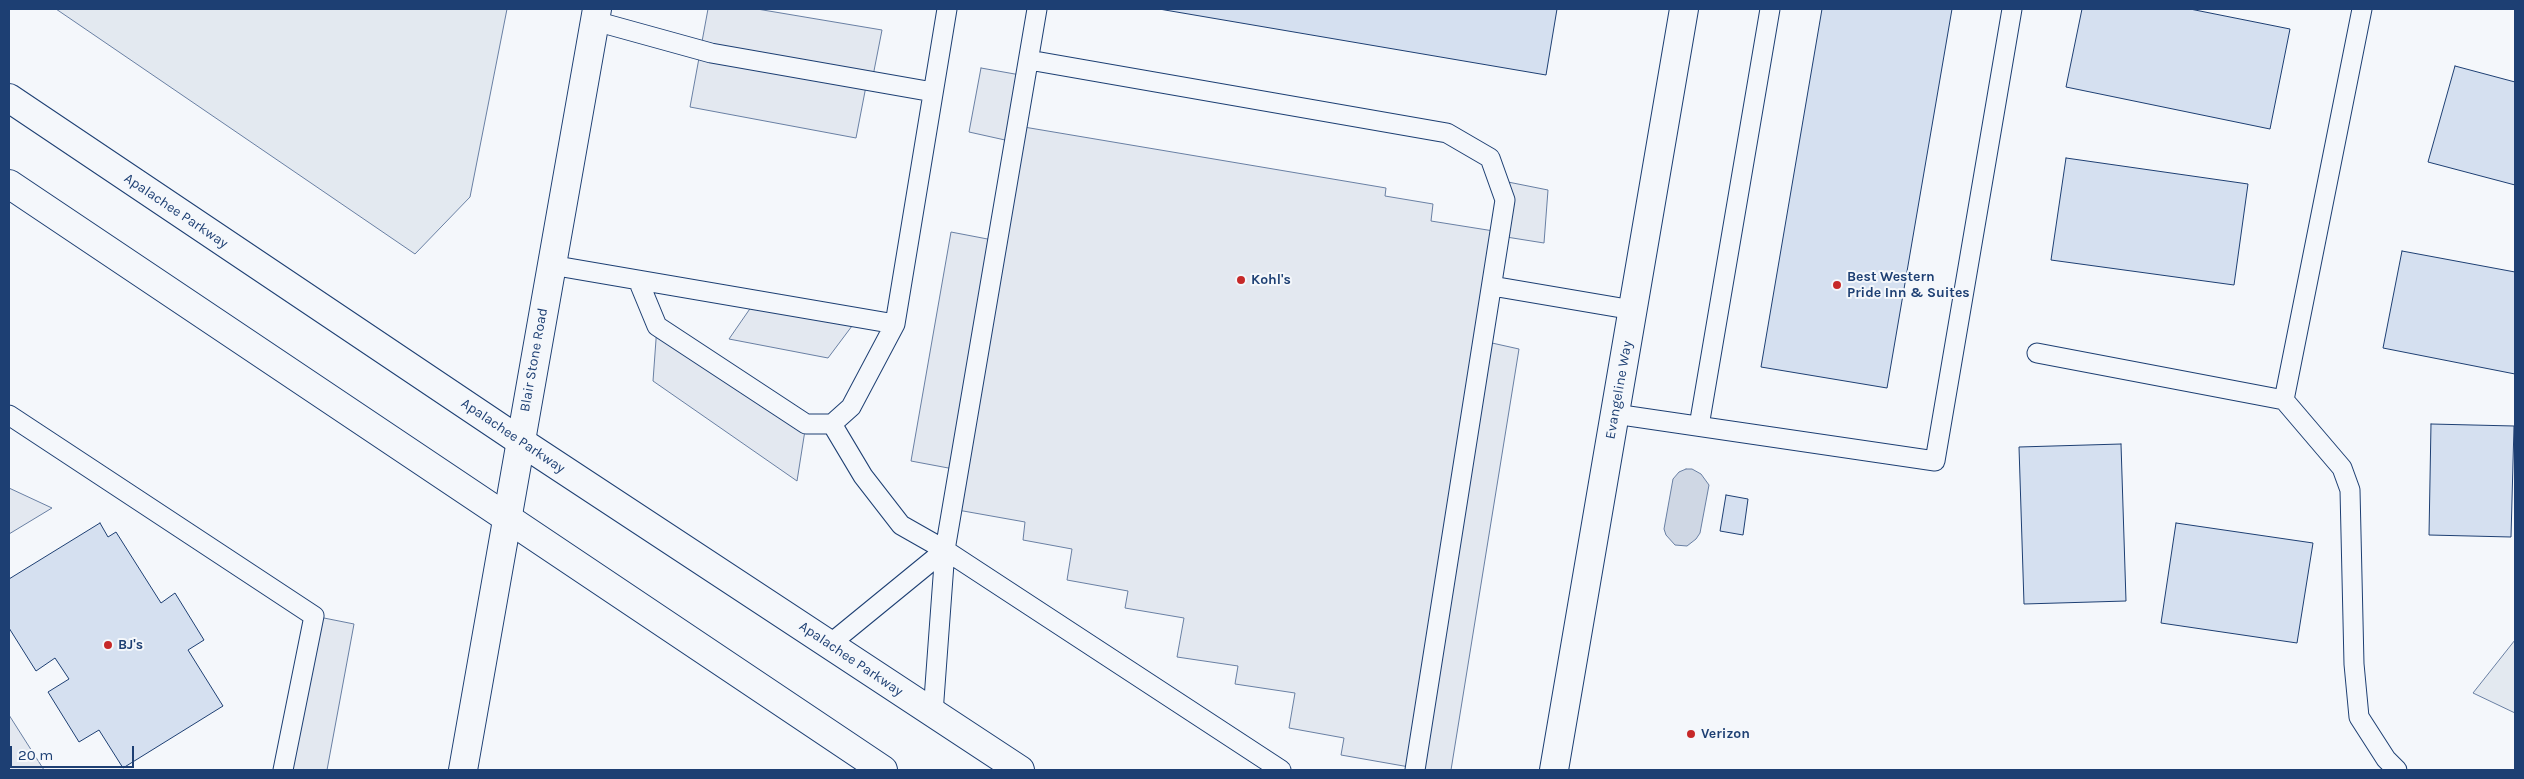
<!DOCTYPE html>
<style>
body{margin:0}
#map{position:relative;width:2524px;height:779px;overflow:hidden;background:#f4f7fb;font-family:Karla,sans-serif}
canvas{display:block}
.frame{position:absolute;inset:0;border:10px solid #1d3f73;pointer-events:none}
.scale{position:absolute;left:10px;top:746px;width:124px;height:22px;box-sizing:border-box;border:2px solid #1d3f73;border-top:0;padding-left:6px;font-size:15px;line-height:18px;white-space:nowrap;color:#1d3f73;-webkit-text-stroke:4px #f4f7fb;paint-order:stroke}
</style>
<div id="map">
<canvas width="2524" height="779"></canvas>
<div class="frame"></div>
<div class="scale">20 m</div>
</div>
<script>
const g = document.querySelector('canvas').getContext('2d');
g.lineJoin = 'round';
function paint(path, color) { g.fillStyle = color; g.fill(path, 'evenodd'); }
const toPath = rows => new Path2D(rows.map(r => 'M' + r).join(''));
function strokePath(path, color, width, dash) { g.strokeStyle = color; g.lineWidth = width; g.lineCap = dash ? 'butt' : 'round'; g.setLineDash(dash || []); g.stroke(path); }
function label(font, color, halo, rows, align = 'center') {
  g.font = font + ' Karla,sans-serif'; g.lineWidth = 4; g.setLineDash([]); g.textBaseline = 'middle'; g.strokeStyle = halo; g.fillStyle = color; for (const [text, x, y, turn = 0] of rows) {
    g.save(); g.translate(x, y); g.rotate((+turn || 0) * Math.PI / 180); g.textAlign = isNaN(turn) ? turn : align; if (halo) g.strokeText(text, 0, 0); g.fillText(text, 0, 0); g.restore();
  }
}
const green = toPath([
 [56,9,507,9,470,197,415,254,56,9],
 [2515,640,2515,713,2473,693,2515,640]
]);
const parking = toPath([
 [708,9,757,9,882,30,872,81,867,81,856,138,690,107,708,9],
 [981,68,1026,76,1018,126,1386,188,1385,196,1433,204,1431,221,1500,232,1498,180,1548,190,1544,243,1500,236,1483,341,1519,349,1451,770,1415,770,1415,768,1341,755,1344,738,1289,728,1295,693,1235,684,1238,666,1177,657,1184,618,1125,608,1128,591,1067,580,1072,549,1023,540,1025,522,952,509,959,470,911,461,951,232,998,241,1014,142,969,132,981,68],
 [756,300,858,318,828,358,729,339,756,300],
 [657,326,806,424,797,481,653,381,657,326],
 [9,488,52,508,9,534,9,488],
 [314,616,354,624,327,770,283,770,314,616],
 [9,715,44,770,9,770,9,715]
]);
const water = toPath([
 [1686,469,1692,469,1701,474,1709,485,1700,533,1696,539,1687,546,1675,545,1666,535,1664,529,1673,479,1679,472,1686,469]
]);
const building = toPath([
 [1159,9,1557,9,1546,75,1159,9],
 [1822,9,1952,9,1887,388,1761,367,1822,9],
 [2082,9,2190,9,2290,29,2270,129,2066,87,2082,9],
 [2455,66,2515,82,2515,185,2428,162,2455,66],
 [2066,158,2248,184,2234,285,2051,260,2066,158],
 [2402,251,2515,272,2515,374,2383,348,2402,251],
 [2431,424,2514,426,2511,537,2429,535,2431,424],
 [2121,444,2126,601,2024,604,2019,447,2121,444],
 [1726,495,1748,499,1743,535,1720,531,1726,495],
 [100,523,108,537,116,532,161,603,175,593,204,640,188,650,223,706,123,768,99,730,79,742,48,692,69,679,55,658,36,671,9,628,9,579,100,523],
 [2176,523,2313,543,2297,643,2161,623,2176,523]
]);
const lane = toPath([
 [595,21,711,53,933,92],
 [1029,60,1447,133,1490,158,1505,200,1415,770],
 [551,265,895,324],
 [638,280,657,326,806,424,832,424,851,407,895,324,947,9],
 [1492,286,1633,310],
 [2037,353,2284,400,2362,9],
 [2284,400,2342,468,2350,490,2354,664,2359,717,2386,759,2397,770],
 [1615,414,1935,461,2012,9],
 [9,415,314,616,283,770],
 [832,424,863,476,901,525,945,550,1281,770],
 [1699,426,1770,9],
 [830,644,945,550],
 [933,713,945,550,1037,9]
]);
const street = toPath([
 [1554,770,1684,9]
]);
const secondary = toPath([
 [463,770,597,9]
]);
const primary = toPath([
 [9,98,520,441,1020,770],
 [9,184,883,770]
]);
const markers = [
 [1241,280,5,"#c62828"],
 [1837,285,5,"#c62828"],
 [108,645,5,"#c62828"],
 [1691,734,5,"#c62828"]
];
const streetNames = [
 ["Apalachee Parkway",176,211,34],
 ["Blair Stone Road",534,360,-80],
 ["Evangeline Way",1619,390,-80],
 ["Apalachee Parkway",513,436,34],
 ["Apalachee Parkway",851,659,34]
];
const poiNames = [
 ["Best Western",1847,277],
 ["Pride Inn & Suites",1847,293],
 ["Kohl's",1251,280],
 ["BJ's",118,645],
 ["Verizon",1701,734]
];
paint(green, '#e3e9f0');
strokePath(green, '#687fa3', 1);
paint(parking, '#e3e8f0');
strokePath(parking, '#687fa3', 1);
paint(water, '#cfd7e4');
strokePath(water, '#687fa3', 1);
paint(building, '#d5e0f0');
strokePath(building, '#1d3f73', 1);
strokePath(lane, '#1d3f73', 21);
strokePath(street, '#1d3f73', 30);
strokePath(secondary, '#1d3f73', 30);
strokePath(primary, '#1d3f73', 30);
strokePath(lane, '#f4f7fb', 19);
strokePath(street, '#f4f7fb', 28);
strokePath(secondary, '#f4f7fb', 28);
strokePath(primary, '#f4f7fb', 28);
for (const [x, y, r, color] of markers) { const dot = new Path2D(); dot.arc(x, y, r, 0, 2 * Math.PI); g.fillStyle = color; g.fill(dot); strokePath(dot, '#f4f7fb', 2); }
label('14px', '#1d3f73', '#f4f7fb', streetNames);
label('bold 14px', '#1d3f73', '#f4f7fb', poiNames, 'left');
</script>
